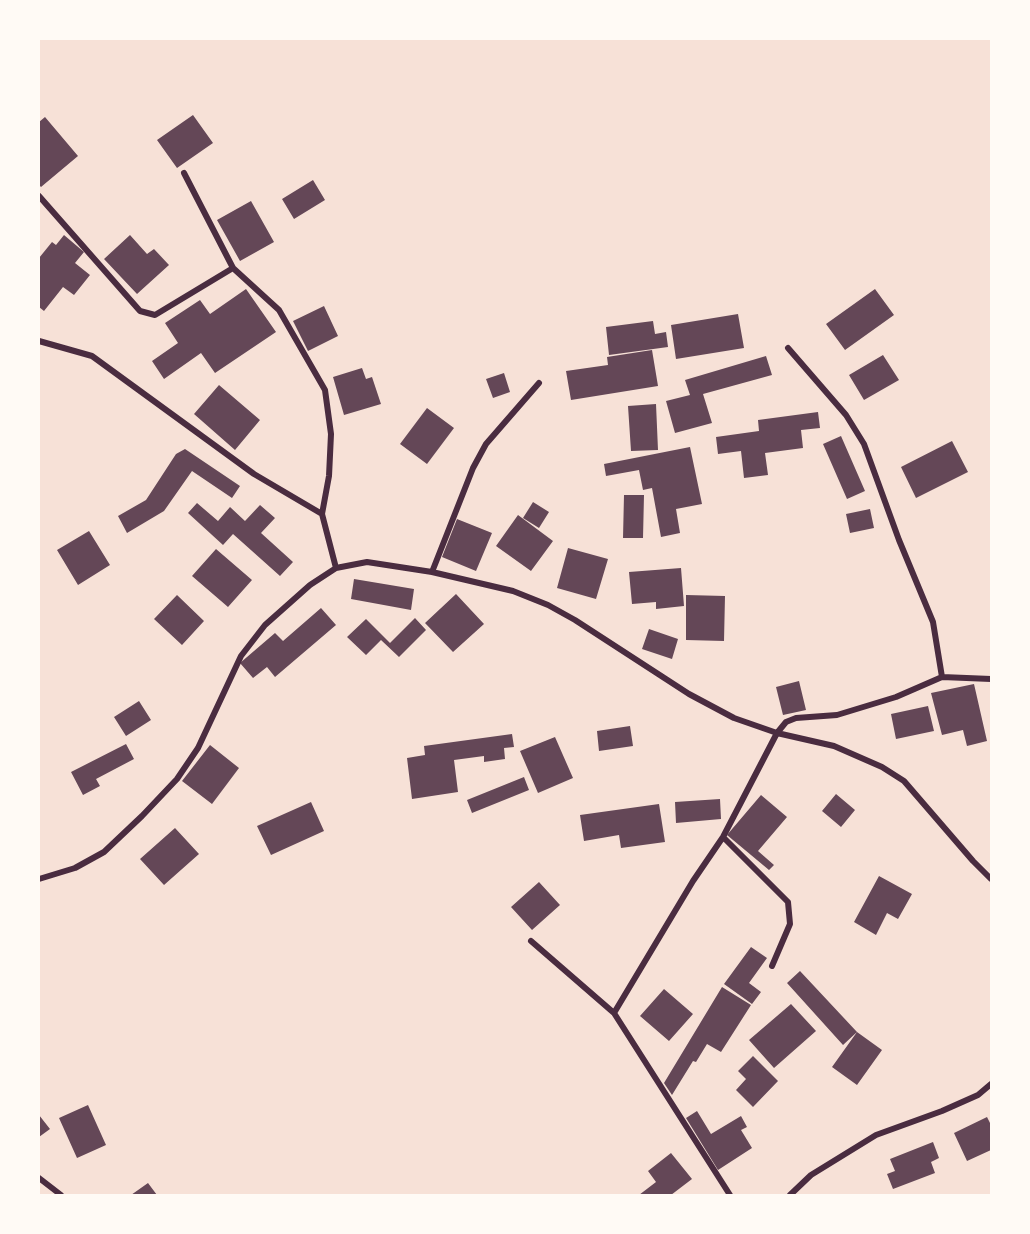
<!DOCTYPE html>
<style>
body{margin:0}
#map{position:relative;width:1030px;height:1234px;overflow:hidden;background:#f7e1d7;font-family:"Fira Sans",sans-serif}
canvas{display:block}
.frame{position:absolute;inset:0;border:40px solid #fffaf5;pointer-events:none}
</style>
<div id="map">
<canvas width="1030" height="1234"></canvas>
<div class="frame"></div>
</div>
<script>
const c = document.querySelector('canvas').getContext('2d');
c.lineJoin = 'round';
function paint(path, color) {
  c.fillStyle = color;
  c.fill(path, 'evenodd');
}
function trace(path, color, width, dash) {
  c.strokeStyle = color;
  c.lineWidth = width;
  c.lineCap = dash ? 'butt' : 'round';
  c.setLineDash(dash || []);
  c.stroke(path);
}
const building = new Path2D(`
 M 193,115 L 213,143 L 177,168 L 157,140 Z
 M 45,117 L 78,156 L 41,187 L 39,185 L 39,122 Z
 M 313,180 L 325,200 L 294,219 L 282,199 Z
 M 251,201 L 274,242 L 240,261 L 217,220 Z
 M 64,235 L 84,252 L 75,263 L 90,275 L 74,295 L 63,287 L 44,311 L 39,307 L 39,258 L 52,242 L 56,245 Z
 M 130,235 L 147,254 L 154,249 L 169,265 L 137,294 L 104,259 Z
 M 246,289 L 276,332 L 215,373 L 201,353 L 164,379 L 152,361 L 178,343 L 165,323 L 200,300 L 210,314 Z
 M 875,289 L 894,315 L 845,350 L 826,324 Z
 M 324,306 L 338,336 L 308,351 L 293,321 Z
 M 738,314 L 744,348 L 676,359 L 671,325 Z
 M 653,321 L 655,334 L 666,332 L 668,347 L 609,355 L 606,327 Z
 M 652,350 L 658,386 L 571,400 L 566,371 L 608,365 L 607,357 Z
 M 883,355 L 899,380 L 864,400 L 849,375 Z
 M 766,356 L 772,375 L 703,394 L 712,423 L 675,433 L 666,401 L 690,395 L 685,380 Z
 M 362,368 L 366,379 L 372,377 L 381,404 L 344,415 L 333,377 Z
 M 504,373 L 510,392 L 493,398 L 486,379 Z
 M 219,385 L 260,420 L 235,450 L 194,414 Z
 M 656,404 L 658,450 L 631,451 L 628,406 Z
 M 427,408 L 454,428 L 427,464 L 400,444 Z
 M 818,412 L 820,428 L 801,430 L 803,448 L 765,453 L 768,475 L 744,478 L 741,451 L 718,454 L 716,437 L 759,431 L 758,420 Z
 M 841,436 L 865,491 L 847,499 L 823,444 Z
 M 952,441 L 968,472 L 916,498 L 901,467 Z
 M 690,447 L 702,504 L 676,509 L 680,533 L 661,537 L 652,488 L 643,490 L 639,470 L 606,476 L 604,464 Z
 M 185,449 L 240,486 L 232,498 L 192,471 L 164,511 L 127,533 L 118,516 L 146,500 L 176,454 Z
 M 624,495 L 644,495 L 643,538 L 623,538 Z
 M 533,502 L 549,512 L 539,528 L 523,518 Z
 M 197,503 L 218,521 L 230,507 L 245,521 L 260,505 L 275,518 L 261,533 L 293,562 L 280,576 L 233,534 L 223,545 L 188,513 Z
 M 870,509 L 874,528 L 850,533 L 846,514 Z
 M 518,515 L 553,541 L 531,571 L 496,546 Z
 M 457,519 L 492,533 L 476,571 L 442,557 Z
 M 89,531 L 110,565 L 78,585 L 57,550 Z
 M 568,548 L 608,559 L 596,599 L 557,588 Z
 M 216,549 L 252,580 L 228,607 L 192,576 Z
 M 681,568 L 684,606 L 656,609 L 656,602 L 632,604 L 629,572 Z
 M 354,579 L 414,589 L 411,610 L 351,599 Z
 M 456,594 L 484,624 L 453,652 L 425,623 Z
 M 177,595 L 204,621 L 182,645 L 154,619 Z
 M 686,595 L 725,596 L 724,641 L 686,640 Z
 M 321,608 L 336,625 L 275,677 L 267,667 L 253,678 L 240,663 L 275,633 L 283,641 Z
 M 415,618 L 426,630 L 399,657 L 381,640 L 366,655 L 347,637 L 366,619 L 390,643 Z
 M 649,629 L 678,639 L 672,659 L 642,649 Z
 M 799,681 L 806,710 L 783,715 L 776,687 Z
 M 974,684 L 987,741 L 967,746 L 963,730 L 942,735 L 931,693 Z
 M 139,701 L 151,720 L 126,736 L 114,717 Z
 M 928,706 L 934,731 L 896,739 L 891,714 Z
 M 630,726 L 633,746 L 599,751 L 597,731 Z
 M 512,734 L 514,747 L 504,748 L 505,759 L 484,762 L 484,756 L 454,760 L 458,792 L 412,799 L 407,758 L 425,755 L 424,746 Z
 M 555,737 L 573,778 L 538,793 L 520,751 Z
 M 126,744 L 134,759 L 96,779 L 100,786 L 83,795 L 71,772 Z
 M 210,745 L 239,768 L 212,804 L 182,781 Z
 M 524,777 L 529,790 L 472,813 L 467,800 Z
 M 836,794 L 855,810 L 841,827 L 822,811 Z
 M 761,795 L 787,817 L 758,851 L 774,865 L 769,870 L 727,835 Z
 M 720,799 L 721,819 L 676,823 L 675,802 Z
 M 311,802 L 324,831 L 271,855 L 257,826 Z
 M 659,804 L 665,842 L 621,848 L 619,835 L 584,841 L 580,815 Z
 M 175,828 L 199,854 L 164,885 L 140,859 Z
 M 879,876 L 912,894 L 898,919 L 887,913 L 876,935 L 854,922 Z
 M 539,882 L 560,905 L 532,930 L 511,907 Z
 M 751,947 L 767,958 L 749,983 L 761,992 L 752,1004 L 724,984 Z
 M 800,971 L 857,1032 L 882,1050 L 857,1085 L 832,1067 L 857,1032 L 843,1045 L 787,983 Z
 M 722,987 L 751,1005 L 721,1052 L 707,1044 L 696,1062 L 693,1061 L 672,1095 L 664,1083 Z
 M 664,989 L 693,1014 L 669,1041 L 640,1016 Z
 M 791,1004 L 816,1031 L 774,1068 L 749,1040 Z
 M 753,1056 L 778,1081 L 753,1107 L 736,1090 L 746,1079 L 738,1071 Z
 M 88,1105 L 106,1145 L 77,1158 L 59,1118 Z
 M 697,1111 L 711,1134 L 741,1116 L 747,1127 L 741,1130 L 752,1148 L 718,1170 L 686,1118 Z
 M 39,1115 L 50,1129 L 39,1137 Z
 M 987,1117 L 991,1125 L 991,1150 L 967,1161 L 954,1133 Z
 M 933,1142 L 939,1158 L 931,1162 L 935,1173 L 893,1189 L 887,1174 L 895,1171 L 890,1159 Z
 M 671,1153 L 692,1179 L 671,1195 L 639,1195 L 656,1182 L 648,1171 Z
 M 148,1183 L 157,1195 L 131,1195 Z`);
const minor = new Path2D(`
 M 184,173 L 233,268 L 279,310 L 325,390 L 331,434 L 329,476 L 322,514 L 336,568
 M 39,196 L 140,311 L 155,315 L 233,268
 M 39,341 L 92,356 L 254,474 L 322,514
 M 432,572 L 473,468 L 486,444 L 539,383
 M 942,677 L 991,679
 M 723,837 L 788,902 L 790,924 L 772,966
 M 39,879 L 75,868 L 104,852 L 142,816 L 177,779 L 198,748 L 241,656 L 265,625 L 310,585 L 336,568 L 367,562 L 432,572 L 513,591 L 548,605 L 575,620 L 689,694 L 734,718 L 777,733 L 834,746 L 882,767 L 904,781 L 973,861 L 991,879
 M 531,941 L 614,1013 L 730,1195
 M 614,1013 L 693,881 L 723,837 L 777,733 L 786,722 L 796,718 L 837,715 L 896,697 L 942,677 L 933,622 L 899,540 L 864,444 L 846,415 L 788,348
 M 39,1178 L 61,1195
 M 790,1195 L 811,1175 L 876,1135 L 942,1111 L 978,1095 L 991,1084`);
paint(building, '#644757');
trace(minor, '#4a2c40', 6);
</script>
